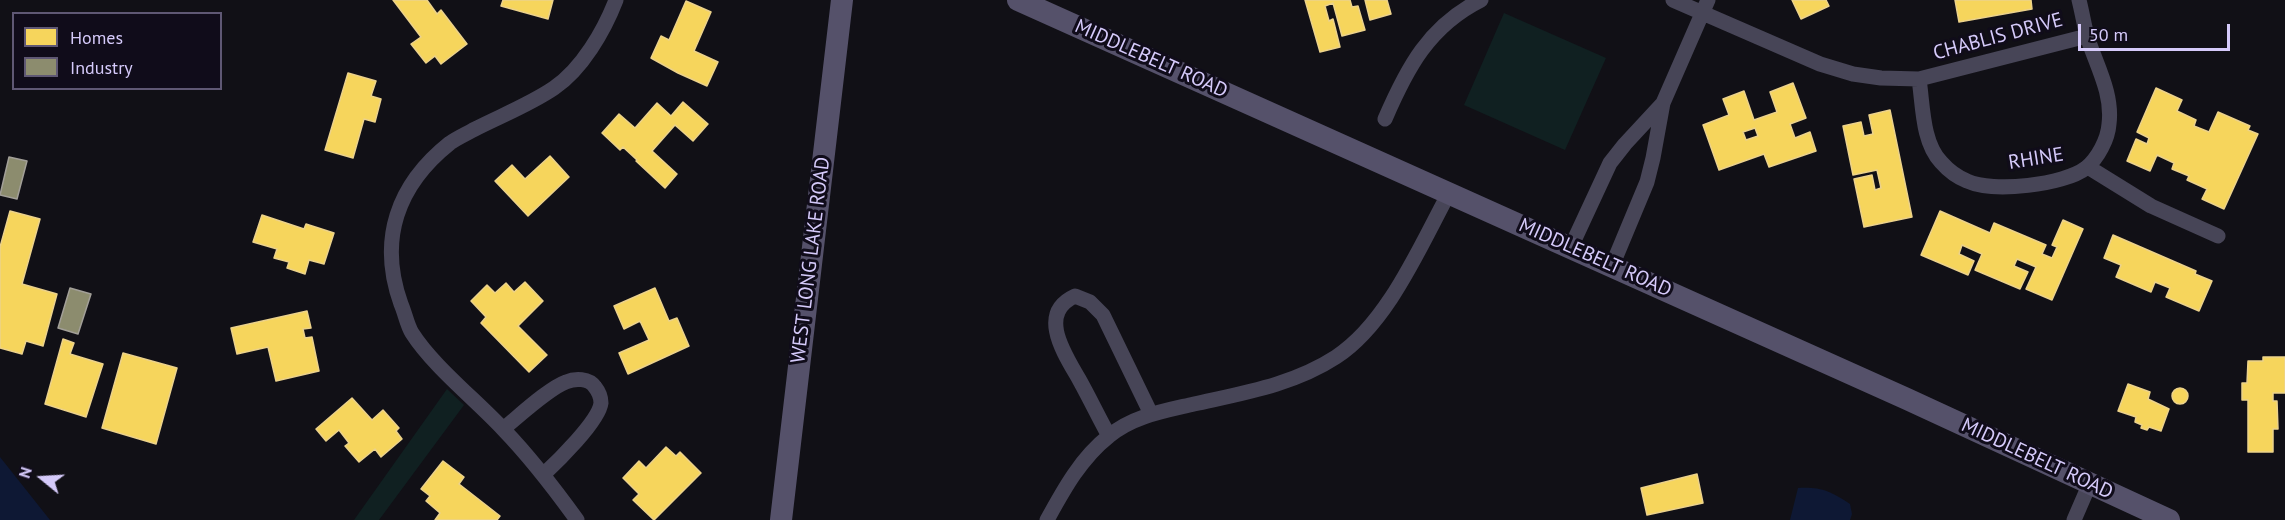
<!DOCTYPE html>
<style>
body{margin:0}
#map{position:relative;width:2285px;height:520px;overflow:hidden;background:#111016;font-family:"PT Sans",sans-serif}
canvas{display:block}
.legend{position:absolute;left:12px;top:12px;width:210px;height:78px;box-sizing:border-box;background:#100c1a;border:2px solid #5f5874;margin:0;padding:8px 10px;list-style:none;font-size:18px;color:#d5cafa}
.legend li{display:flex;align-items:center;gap:12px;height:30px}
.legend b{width:30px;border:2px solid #5f5874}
.north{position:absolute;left:12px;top:448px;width:60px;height:60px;-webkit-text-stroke:4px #100c1a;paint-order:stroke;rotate:288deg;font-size:16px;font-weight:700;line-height:24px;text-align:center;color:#d5cafa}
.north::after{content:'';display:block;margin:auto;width:21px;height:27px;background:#d5cafa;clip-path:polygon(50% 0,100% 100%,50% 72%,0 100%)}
.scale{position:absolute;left:2078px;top:24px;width:152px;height:27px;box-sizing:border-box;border:3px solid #d5cafa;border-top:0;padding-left:8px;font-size:18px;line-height:21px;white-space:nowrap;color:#d5cafa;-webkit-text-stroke:4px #100c1a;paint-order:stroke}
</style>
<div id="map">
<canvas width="2285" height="520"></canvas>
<ul class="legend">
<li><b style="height:16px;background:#f6d55c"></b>Homes</li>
<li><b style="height:16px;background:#8c8c6e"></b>Industry</li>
</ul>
<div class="north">N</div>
<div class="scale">50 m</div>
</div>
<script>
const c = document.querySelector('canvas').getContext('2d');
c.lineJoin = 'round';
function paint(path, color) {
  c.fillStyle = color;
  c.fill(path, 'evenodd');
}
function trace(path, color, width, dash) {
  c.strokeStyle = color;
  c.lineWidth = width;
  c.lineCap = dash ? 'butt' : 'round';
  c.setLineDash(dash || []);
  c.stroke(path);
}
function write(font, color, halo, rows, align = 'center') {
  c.font = font + ' "PT Sans",sans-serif';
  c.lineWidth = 6;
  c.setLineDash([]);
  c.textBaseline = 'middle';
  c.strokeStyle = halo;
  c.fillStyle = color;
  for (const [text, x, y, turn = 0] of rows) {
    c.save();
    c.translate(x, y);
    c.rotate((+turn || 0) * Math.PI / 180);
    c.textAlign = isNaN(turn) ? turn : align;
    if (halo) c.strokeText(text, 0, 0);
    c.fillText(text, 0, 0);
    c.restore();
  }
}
const green = new Path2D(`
 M 1504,13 L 1606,58 L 1565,150 L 1464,105 Z
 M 447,389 L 464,405 L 379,520 L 354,520 Z`);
const water = new Path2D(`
 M 0,457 L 50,520 L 0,520 Z
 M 1798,488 C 1822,487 1830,491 1850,504 L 1852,514 L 1850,520 L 1790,520 Z`);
const homes = new Path2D(`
 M 393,0 L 427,0 L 437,14 L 441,10 L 467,44 L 441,64 L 435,56 L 426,63 L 411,44 L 421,37 Z
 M 503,0 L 553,0 L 548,19 L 501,6 Z
 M 1305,0 L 1350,0 L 1352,7 L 1358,6 L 1365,30 L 1342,36 L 1333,3 L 1325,6 L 1329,21 L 1333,19 L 1340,47 L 1320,52 Z
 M 1365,0 L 1387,0 L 1391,14 L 1370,20 Z
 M 1792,0 L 1826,0 L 1829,6 L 1801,19 Z
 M 1955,0 L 2031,0 L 2032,9 L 1959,22 Z
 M 686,1 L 711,12 L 694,51 L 718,62 L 707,86 L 678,73 L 651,58 L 661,36 L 669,40 Z
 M 348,73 L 376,81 L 371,96 L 381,99 L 375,122 L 364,119 L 353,158 L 325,150 Z
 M 1793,83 L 1806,118 L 1790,124 L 1795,138 L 1810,132 L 1816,151 L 1769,167 L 1764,154 L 1719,170 L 1703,125 L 1729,115 L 1723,99 L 1744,91 L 1754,120 L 1777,112 L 1770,92 ZM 1755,128 L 1758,136 L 1746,140 L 1743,132 Z
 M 2156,88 L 2182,100 L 2177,111 L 2196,120 L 2194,126 L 2209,132 L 2218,112 L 2250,126 L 2248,130 L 2258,134 L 2224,209 L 2202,199 L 2207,189 L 2187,180 L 2189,176 L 2172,169 L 2174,163 L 2157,155 L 2150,171 L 2127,161 L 2136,139 L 2147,144 L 2149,138 L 2137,132 Z
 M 683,102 L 708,124 L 693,141 L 675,125 L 652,151 L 677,174 L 665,188 L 636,161 L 637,160 L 623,147 L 620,150 L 602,133 L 619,114 L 635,128 L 657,103 L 671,116 Z
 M 1890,110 L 1912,217 L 1864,227 L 1854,179 L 1872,175 L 1875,190 L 1881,188 L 1877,170 L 1853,175 L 1843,126 L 1861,122 L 1864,136 L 1873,134 L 1869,115 Z
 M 550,156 L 569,177 L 528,216 L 495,181 L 512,165 L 525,179 Z
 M 10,211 L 40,219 L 22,284 L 57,294 L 43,346 L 26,341 L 22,354 L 0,348 L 0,247 Z
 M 1940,211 L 1990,233 L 1994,223 L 2046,245 L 2042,254 L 2052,258 L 2057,247 L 2052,245 L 2063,220 L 2083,229 L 2052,300 L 2026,289 L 2036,267 L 2017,259 L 2014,266 L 2028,272 L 2020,289 L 1975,270 L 1982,254 L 1962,245 L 1959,254 L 1974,261 L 1968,275 L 1921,255 Z
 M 262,215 L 304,229 L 306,224 L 334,233 L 324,264 L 309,260 L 305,274 L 287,268 L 289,262 L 274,258 L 277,249 L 253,242 Z
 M 2113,235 L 2196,271 L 2195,274 L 2212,281 L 2199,311 L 2166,297 L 2170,288 L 2155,282 L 2151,292 L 2116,277 L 2121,265 L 2104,258 Z
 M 525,282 L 543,301 L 518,326 L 547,355 L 529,372 L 481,323 L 486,317 L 471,301 L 487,285 L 495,293 L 506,283 L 514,292 Z
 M 655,288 L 669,321 L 677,318 L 689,346 L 628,374 L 619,353 L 649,340 L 640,321 L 624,329 L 614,306 Z
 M 307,311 L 311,328 L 303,329 L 305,338 L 312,337 L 319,371 L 276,381 L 268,347 L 237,354 L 231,328 Z
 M 63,339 L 74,343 L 70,354 L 103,364 L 86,417 L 45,404 Z
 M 123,353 L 177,368 L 156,444 L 102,428 Z
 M 2263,357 L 2285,357 L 2285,393 L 2273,393 L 2273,401 L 2277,401 L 2278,429 L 2273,429 L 2273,452 L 2248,452 L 2248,400 L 2242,400 L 2242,383 L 2247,383 L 2248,361 L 2263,361 Z
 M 2128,384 L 2150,392 L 2148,399 L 2169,409 L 2161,431 L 2149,427 L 2147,430 L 2141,428 L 2142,425 L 2135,422 L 2136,417 L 2118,411 Z
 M2172 396a8 8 0 1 1 16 0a8 8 0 1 1-16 0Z
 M 352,398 L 372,420 L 383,410 L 399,428 L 396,431 L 402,439 L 381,457 L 375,449 L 359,462 L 345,446 L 349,443 L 339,430 L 326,441 L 316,429 Z
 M 666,447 L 676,456 L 680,452 L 701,473 L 654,520 L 633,500 L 639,494 L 623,478 L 639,461 L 646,468 Z
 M 443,461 L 464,477 L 459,484 L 500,516 L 497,520 L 435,520 L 440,513 L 426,501 L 430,496 L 421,489 Z
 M 1697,474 L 1703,503 L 1647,515 L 1641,488 Z`);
const industry = new Path2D(`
 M 9,157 L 27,161 L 17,199 L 0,195 Z
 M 70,288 L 91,294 L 78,334 L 58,328 Z`);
const street = new Path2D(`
 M 1673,0 L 1820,64 L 1853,74 L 1881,78 L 1919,79 L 2087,36
 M 1919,79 C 1923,105 1922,142 1941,162 C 1948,170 1957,177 1967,181 C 1993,193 2064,185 2086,168 C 2098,158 2108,139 2109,124 C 2113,93 2096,65 2087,36 C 2084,24 2082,12 2079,0
 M 1663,103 L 1708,0
 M 1385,119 C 1407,68 1429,26 1481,0
 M 2088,167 L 2151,206 L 2218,236
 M 1571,247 L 1610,163 L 1625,144 L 1663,103 L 1653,158 L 1647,182 L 1612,266
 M 503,429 C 518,417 549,388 566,382 C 575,378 589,378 595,387 C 599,392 601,396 601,403 C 599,421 557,462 543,475
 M 1109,436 C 1099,418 1090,399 1080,381 C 1066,356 1036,314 1075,296 L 1090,302 L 1103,315 L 1151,414
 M 577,520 C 554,488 530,457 503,429 C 476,400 433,366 412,333 C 407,325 405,313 401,304 C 378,240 397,185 450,143 C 457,138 466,134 473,130 C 500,116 529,105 554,88 C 582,69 604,31 616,0
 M 1047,520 C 1064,489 1081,458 1109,436 C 1133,416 1164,411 1194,404 C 1243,393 1293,385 1336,357 C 1388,323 1420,246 1449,193
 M 2074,520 L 2090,483`);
const secondary = new Path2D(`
 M 1018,0 L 1907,399 L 2169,520
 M 781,520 L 842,0`);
const streetNames = [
 ["CHABLIS DRIVE",1998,37,-15],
 ["MIDDLEBELT ROAD",1151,59,24],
 ["RHINE",2036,159,-9],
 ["MIDDLEBELT ROAD",1595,258,24],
 ["WEST LONG LAKE ROAD",811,260,-83],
 ["MIDDLEBELT ROAD",2037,459,25]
];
paint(green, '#102021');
paint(water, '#0e1834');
paint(homes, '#f6d55c');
trace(homes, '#ecd28b', 1.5);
paint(industry, '#8c8c6e');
trace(industry, '#a29f98', 1.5);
trace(street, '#474557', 15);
trace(secondary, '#55516a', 22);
write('20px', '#d5cafa', '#100c1a', streetNames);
</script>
